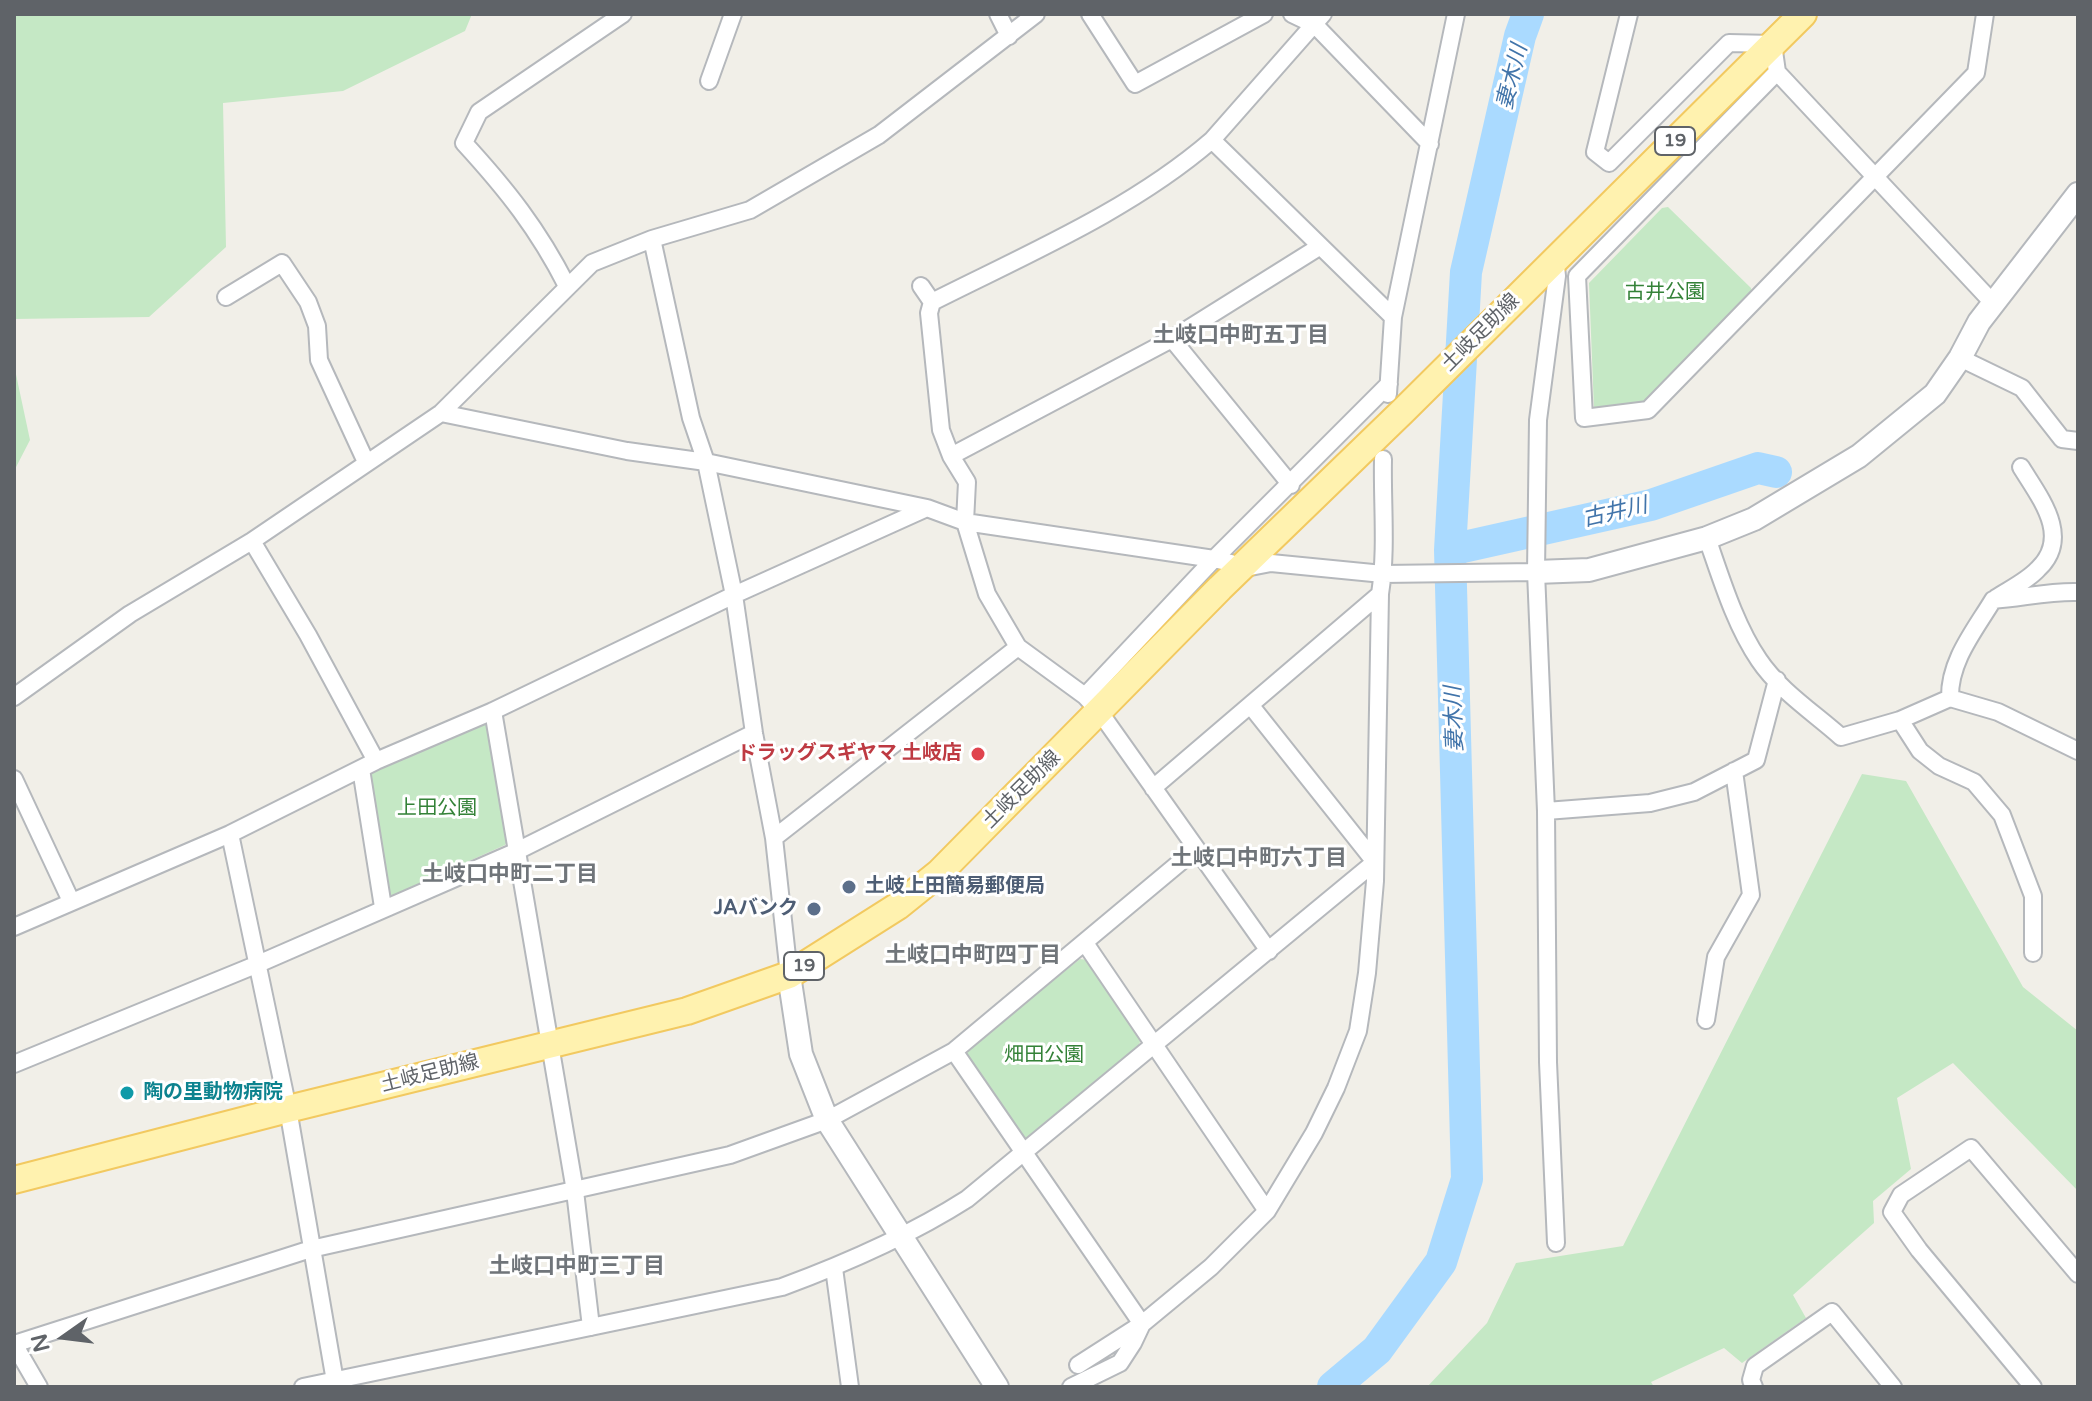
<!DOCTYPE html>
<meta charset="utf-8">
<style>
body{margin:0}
#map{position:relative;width:2092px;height:1401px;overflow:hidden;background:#f1efe8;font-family:"Varela Round",sans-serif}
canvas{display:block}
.frame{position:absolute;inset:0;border:16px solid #5f6368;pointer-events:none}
.north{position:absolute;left:24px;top:1297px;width:80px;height:80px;-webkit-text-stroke:6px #fff;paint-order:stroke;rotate:256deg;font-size:22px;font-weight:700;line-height:32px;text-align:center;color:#5f6368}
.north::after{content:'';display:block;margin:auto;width:28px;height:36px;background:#5f6368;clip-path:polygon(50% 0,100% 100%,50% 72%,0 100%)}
</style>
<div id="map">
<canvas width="2092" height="1401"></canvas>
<div class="frame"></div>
<div class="north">N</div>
</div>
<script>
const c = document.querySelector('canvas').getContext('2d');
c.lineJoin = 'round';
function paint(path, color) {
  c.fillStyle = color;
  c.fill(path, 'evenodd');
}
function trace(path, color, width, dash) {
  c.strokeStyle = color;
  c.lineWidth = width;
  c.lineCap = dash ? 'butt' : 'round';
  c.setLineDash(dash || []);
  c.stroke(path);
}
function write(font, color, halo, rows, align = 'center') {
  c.font = font + ' "Varela Round","Noto Sans JP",sans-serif';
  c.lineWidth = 6;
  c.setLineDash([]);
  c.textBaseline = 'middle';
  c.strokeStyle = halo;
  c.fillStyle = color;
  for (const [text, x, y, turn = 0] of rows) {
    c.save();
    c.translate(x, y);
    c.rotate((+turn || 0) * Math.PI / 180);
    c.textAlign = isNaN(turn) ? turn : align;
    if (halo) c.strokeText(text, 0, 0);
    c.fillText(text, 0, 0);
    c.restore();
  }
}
const green = new Path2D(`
 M 14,14 L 472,14 L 465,31 L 343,91 L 223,103 L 226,247 L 149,317 L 14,319 Z
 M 1668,207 L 1751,288 L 1752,293 L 1644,402 L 1594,409 L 1589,283 L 1662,208 Z
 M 14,365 L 30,440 L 14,471 Z
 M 486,719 L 489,721 L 509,839 L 505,845 L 391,896 L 385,891 L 368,778 L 370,773 Z
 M 1862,774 L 1906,781 L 2023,987 L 2078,1031 L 2078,1191 L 1953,1063 L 1897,1098 L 1911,1169 L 1873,1201 L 1874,1223 L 1793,1295 L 1806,1318 L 1742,1363 L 1724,1348 L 1651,1382 L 1654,1387 L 1427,1387 L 1487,1323 L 1516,1263 L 1623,1246 Z
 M 1080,959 L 1088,960 L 1141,1038 L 1139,1045 L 1026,1138 L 1019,1136 L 966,1057 L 969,1048 Z`);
const river = new Path2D(`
 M 1450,550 L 1651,505 L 1758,468 L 1776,472
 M 1333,1387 L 1377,1350 L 1441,1262 L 1467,1179 L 1450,550 L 1466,272 L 1520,36 L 1528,14`);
const minor = new Path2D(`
 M 998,14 L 1009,36
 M 1090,14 L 1135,84 L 1264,14
 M 1292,14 L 1315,25 L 1430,144
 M 1629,14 L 1595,152 L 1609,163 L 1729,43 L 1773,44 L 1777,72 L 1993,303
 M 1777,72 L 1577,276 L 1584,418 L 1648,410 L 1976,73 L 1985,14
 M 709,81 L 733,14
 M 1212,140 L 1323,14
 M 652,239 L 691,418 L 706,462 L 734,595 L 754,733 L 774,838 L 789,975
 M 1555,258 L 1557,276 L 1538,420 L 1536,572 L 1546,811 L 1548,1062 L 1556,1243
 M 567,286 C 538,229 507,190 464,143 L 479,112 L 623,14
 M 921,286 L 932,302 L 929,313 L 941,430 L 951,456 L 967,482 L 965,522 L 987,594 L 1018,647 L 1085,696 L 1099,711 L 1269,951
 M 226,297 L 282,263 L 308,302 L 317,326 L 319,360 L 366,462
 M 932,302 C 1027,254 1131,210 1212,140 L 1393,317
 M 1172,339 L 1291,485
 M 1960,358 L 2022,388 L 2062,439 L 2078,441
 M 1388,394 L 1393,317 L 1456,14
 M 441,413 L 627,451 L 706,462 L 927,508 L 965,522 L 1214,559 L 1231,563 L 1240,569 L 1271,563 L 1383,574 L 1536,572
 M 951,456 L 1172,339 L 1319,247
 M 1707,538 C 1721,578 1735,625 1759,660 C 1779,690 1814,713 1841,737 L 1900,720 L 1950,698 L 1998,712 L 2078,751
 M 252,541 L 308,635 L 376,761
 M 1996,598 C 2010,589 2027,581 2038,569 C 2072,537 2040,498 2021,467
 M 1085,696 L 1214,559 L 1389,384
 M 14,697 L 130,614 L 252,541 L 441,413 L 592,263 L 652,239 L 750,210 L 879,135 L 1036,14
 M 1950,698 C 1949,661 1975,630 1993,600 C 2022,598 2049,591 2078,592
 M 493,711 L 575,1191 L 591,1327
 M 1900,720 L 1920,751 L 1939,766 L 1974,782 L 2002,815 L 2033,896 L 2033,953
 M 361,769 L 383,907
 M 14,779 L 71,901
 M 1153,788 L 1380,594
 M 1546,811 L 1650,803 L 1694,792 L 1756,760 L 1777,680
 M 230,834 L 288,1109 L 336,1387
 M 774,838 L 1018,647
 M 14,927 L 230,834 L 376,761 L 493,711 L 734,595 L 927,508
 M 1085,943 L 1267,1211
 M 1706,1020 L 1716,957 L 1751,895 L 1734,771
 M 954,1051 L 1142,1324 L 1078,1365
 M 14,1064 L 258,964 L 515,852 L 754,733
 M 834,1268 L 850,1387
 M 14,1344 L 311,1249 L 730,1155 L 827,1120 L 954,1051 L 1196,849
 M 14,1344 L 39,1387
 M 303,1387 L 782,1287 C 847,1263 909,1236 967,1199 L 1375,862 L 1251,706
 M 1071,1387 L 1120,1363 L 1133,1343 L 1142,1324 L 1211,1267 L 1267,1211 L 1314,1133 L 1336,1088 L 1358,1031 L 1367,973 L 1375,881 L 1380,594 C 1387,549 1382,504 1383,459
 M 1754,1387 L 1751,1380 L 1755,1366 L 1832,1312 L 1893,1387
 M 2033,1387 L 1919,1250 L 1892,1212 L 1901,1195 L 1971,1148 L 2078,1274`);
const tertiary = new Path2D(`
 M 1536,572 L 1589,570 L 1707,538 L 1754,519 L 1859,456 L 1935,394 L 1960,358 L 1979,322 L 2078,194
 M 789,975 L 801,1054 L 827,1120 L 997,1387`);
const primary = new Path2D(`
 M 14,1180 L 288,1109 L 687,1011 L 789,975 L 898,906 L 939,873 L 1220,588 L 1403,411 L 1803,14`);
const markers = [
 [978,754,8,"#e0444e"],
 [849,887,8,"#5c6f8a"],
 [814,909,8,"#5c6f8a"],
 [127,1093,8,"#0f9aa8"]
];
const shields = [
 [1675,141,40],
 [804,966,40]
];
const shieldNames = [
 ["19",1675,141],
 ["19",804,966]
];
const parkNames = [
 ["古井公園",1665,293],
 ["上田公園",437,809],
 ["畑田公園",1044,1056]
];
const streetNames = [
 ["土岐足助線",1481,333,-45],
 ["土岐足助線",1022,790,-45],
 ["土岐足助線",430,1074,-14]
];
const healthNames = [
 ["ドラッグスギヤマ 土岐店",962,754]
];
const serviceNames = [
 ["土岐上田簡易郵便局",865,887],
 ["JAバンク",798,909,"right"]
];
const cultureNames = [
 ["陶の里動物病院",143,1093]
];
const waterNames = [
 ["妻木川",1513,77,-76],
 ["古井川",1615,513,-13],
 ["妻木川",1455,719,-92]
];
const neighbourhoodNames = [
 ["土岐口中町五丁目",1241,336],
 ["土岐口中町六丁目",1259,859],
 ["土岐口中町二丁目",510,875],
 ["土岐口中町四丁目",973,956],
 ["土岐口中町三丁目",577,1267]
];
paint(green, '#c5e8c5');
trace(river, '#aadaff', 32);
trace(minor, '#b5b8bc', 20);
trace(tertiary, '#b5b8bc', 26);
trace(primary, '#f2c960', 30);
trace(minor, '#fff', 16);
trace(tertiary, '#fff', 22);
trace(primary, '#fff2af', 26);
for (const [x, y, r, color] of markers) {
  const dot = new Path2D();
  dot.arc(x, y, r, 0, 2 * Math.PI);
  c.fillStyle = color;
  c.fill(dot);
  trace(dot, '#fff', 3);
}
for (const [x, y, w] of shields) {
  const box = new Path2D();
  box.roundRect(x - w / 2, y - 14, w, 28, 6);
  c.fillStyle = '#fff';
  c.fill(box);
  trace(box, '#5f6368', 2);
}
write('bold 18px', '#5f6368', null, shieldNames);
write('20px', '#348238', '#fff', parkNames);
write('20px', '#5f6368', '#fff', streetNames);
write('bold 20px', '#be3a42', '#fff', healthNames, 'right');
write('bold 20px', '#4e5e75', '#fff', serviceNames, 'left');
write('bold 20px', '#0d838f', '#fff', cultureNames, 'left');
write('italic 22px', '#4174aa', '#fff', waterNames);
write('bold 22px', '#70757a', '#fff', neighbourhoodNames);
</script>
